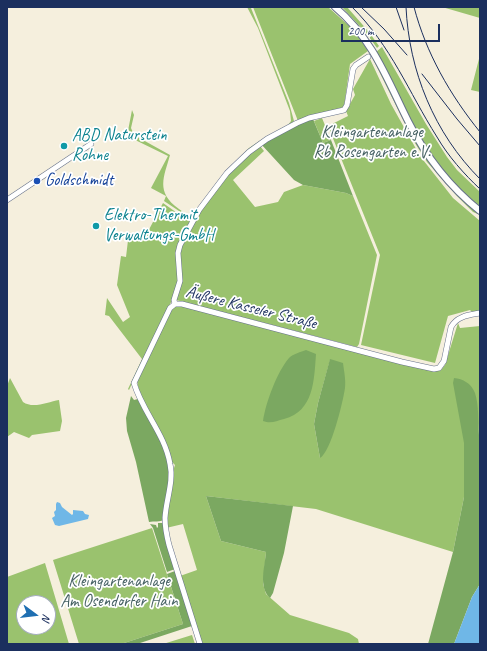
<!DOCTYPE html>
<meta charset="utf-8">
<style>
body{margin:0}
#map{position:relative;width:487px;height:651px;overflow:hidden;background:#f5efdd;font-family:Caveat,sans-serif}
canvas{display:block}
.frame{position:absolute;inset:0;border:8px solid #1b2f5e;pointer-events:none}
.north{position:absolute;left:16px;top:595px;width:40px;height:40px;box-sizing:border-box;background:#fff;border:1px solid #a4acbf;border-radius:50%;rotate:105deg;font-size:11px;font-weight:700;line-height:16px;text-align:center;color:#1b2f5e}
.north::after{content:'';display:block;margin:auto;width:14px;height:18px;background:#1f6fb2;clip-path:polygon(50% 0,100% 100%,50% 72%,0 100%)}
.scale{position:absolute;left:341px;top:24px;width:99px;height:18px;box-sizing:border-box;border:2px solid #1b2f5e;border-top:0;padding-left:5px;font-size:12px;line-height:14px;white-space:nowrap;color:#1b2f5e;-webkit-text-stroke:3px #fff;paint-order:stroke}
</style>
<div id="map">
<canvas width="487" height="651"></canvas>
<div class="frame"></div>
<div class="north">N</div>
<div class="scale">200 m</div>
</div>
<script>
const c = document.querySelector('canvas').getContext('2d');
c.lineJoin = 'round';
function paint(path, color) {
  c.fillStyle = color;
  c.fill(path, 'evenodd');
}
function trace(path, color, width, dash) {
  c.strokeStyle = color;
  c.lineWidth = width;
  c.lineCap = dash ? 'butt' : 'round';
  c.setLineDash(dash || []);
  c.stroke(path);
}
function write(font, color, halo, rows, align = 'center') {
  c.font = font + ' Caveat,sans-serif';
  c.lineWidth = 3.5;
  c.setLineDash([]);
  c.textBaseline = 'middle';
  c.strokeStyle = halo;
  c.fillStyle = color;
  for (const [text, x, y, turn = 0] of rows) {
    c.save();
    c.translate(x, y);
    c.rotate((+turn || 0) * Math.PI / 180);
    c.textAlign = isNaN(turn) ? turn : align;
    if (halo) c.strokeText(text, 0, 0);
    c.fillText(text, 0, 0);
    c.restore();
  }
}
const green = new Path2D(`
 M 247,7 L 251,8 L 289,103 L 294,121 L 293,122 L 251,148 L 191,219 L 164,201 L 166,196 L 151,188 L 168,156 L 127,136 L 132,110 L 134,115 L 131,128 L 134,135 L 170,155 C 164,177 155,192 179,209 C 183,212 187,216 193,215 L 237,160 L 249,148 L 261,140 L 288,125 L 291,121 L 290,111 L 258,28 Z
 M 253,7 L 328,7 L 356,32 L 368,51 L 350,64 L 344,107 L 298,121 Z
 M 342,7 L 347,7 L 369,32 L 379,46 L 377,48 L 367,34 Z
 M 442,7 L 480,7 L 480,18 Z
 M 382,47 L 426,124 L 447,157 L 457,170 L 480,192 L 480,208 L 449,178 L 420,139 L 376,52 Z
 M 373,54 L 417,141 L 480,213 L 480,215 L 473,212 L 457,196 L 427,162 L 413,140 L 372,57 Z
 M 480,55 L 480,92 L 471,90 Z
 M 370,59 L 391,104 L 420,156 L 453,198 L 480,221 L 480,311 L 472,312 L 470,310 L 448,316 L 435,363 L 361,345 L 380,255 L 328,126 L 348,116 L 346,111 L 355,95 L 353,89 Z
 M 322,118 L 331,140 L 323,143 L 314,121 Z
 M 260,146 L 264,151 L 233,180 L 255,207 L 278,202 L 284,192 L 303,185 L 346,193 L 353,196 L 377,255 L 359,344 L 357,347 L 176,300 L 179,251 L 196,217 L 219,185 L 237,165 Z
 M 163,203 L 190,222 L 179,244 L 179,279 L 173,298 L 129,390 L 128,389 L 142,359 L 109,316 L 105,315 L 107,298 L 123,322 L 130,317 L 117,285 L 121,256 L 126,257 L 129,232 L 144,239 Z
 M 175,306 L 185,306 L 434,371 L 441,370 L 445,365 L 458,323 L 460,328 L 480,326 L 480,454 L 477,408 L 464,443 L 464,497 L 453,552 L 316,509 L 206,496 L 221,541 L 266,552 L 263,584 L 266,594 L 290,615 L 349,633 L 358,639 L 359,644 L 202,644 L 180,576 L 197,570 L 183,524 L 166,528 L 166,521 L 172,474 L 175,465 L 171,461 L 139,391 L 137,380 L 170,312 ZM 330,360 L 320,458 L 314,424 L 318,403 Z
 M 10,378 L 23,402 C 33,409 48,402 59,400 L 62,421 L 60,431 L 32,435 L 29,438 L 14,432 L 7,437 L 7,386 Z
 M 152,528 L 183,624 L 121,644 L 79,644 L 53,560 Z
 M 45,563 L 69,644 L 7,644 L 7,577 ZM 24,603 L 48,603 L 48,627 L 24,627 Z
 M 192,635 L 195,644 L 163,644 Z`);
const forest = new Path2D(`
 M 313,119 L 323,143 L 331,140 L 353,196 L 346,193 L 303,185 L 294,180 L 261,144 L 300,123 Z
 M 306,350 L 316,354 C 314,380 314,411 284,419 C 276,421 271,424 263,421 C 266,402 277,372 289,358 C 293,354 301,352 306,350 Z
 M 330,359 L 343,363 C 344,371 346,380 345,388 C 343,402 331,452 320,458 L 314,424 L 318,403 Z
 M 454,378 C 463,379 471,383 475,393 C 479,405 478,421 479,435 C 482,484 480,535 480,584 L 472,597 L 454,644 L 428,644 L 453,552 L 464,497 L 464,443 L 453,383 Z
 M 131,396 L 134,400 L 138,399 L 163,445 L 170,469 L 164,520 C 160,522 154,521 149,522 L 136,462 L 127,431 L 126,418 Z
 M 206,496 L 293,506 L 284,553 L 273,593 L 270,598 C 258,587 265,566 266,552 L 221,541 Z
 M 158,523 L 164,523 L 175,569 L 167,572 L 153,528 L 150,524 L 156,525 L 157,528 L 158,527 Z
 M 175,571 L 192,626 L 137,644 L 121,644 L 183,624 L 167,574 Z`);
const water = new Path2D(`
 M 57,502 L 60,503 L 62,507 L 72,515 L 73,514 L 73,510 L 83,511 L 85,514 L 89,515 L 88,519 L 59,526 L 55,525 L 52,518 L 55,516 L 54,512 L 56,510 L 56,504 Z
 M 480,584 L 480,644 L 454,644 L 472,597 Z`);
const minor = new Path2D(`
 M 7,200 L 91,144
 M 175,304 L 170,308 L 134,383 C 142,411 165,434 170,464 C 174,481 166,500 165,518 C 165,527 167,537 169,545 L 200,644
 M 175,304 L 182,304 L 402,362 L 434,369 L 439,368 L 444,361 L 451,327 C 457,316 469,315 480,313
 M 175,304 L 174,300 L 180,281 L 178,253 L 180,245 L 199,210 L 227,173 L 249,152 L 267,139 L 297,123 L 309,118 L 344,110 L 347,105 L 353,69 L 356,65 L 368,57`);
const major = new Path2D(`
 M 335,7 C 373,39 387,79 408,121 C 425,155 450,187 480,211`);
const rail = new Path2D(`
 M 352,7 C 392,47 408,91 437,137 C 448,156 464,174 480,189
 M 361,7 L 384,29 L 407,55
 M 396,7 L 404,30
 M 406,7 C 409,71 434,133 480,179
 M 414,7 C 426,53 450,95 480,132
 M 422,74 L 457,119 L 480,146`);
const markers = [
 [64,146,4,"#0f9aa8"],
 [37,181,4,"#1a4fb4"],
 [96,226,4,"#0f9aa8"]
];
const parkNames = [
 ["Kleingartenanlage",372,133],
 ["Rb Rosengarten e.V.",372,153],
 ["Kleingartenanlage",119,582],
 ["Am Osendorfer Hain",119,602]
];
const cultureNames = [
 ["ABD Naturstein",72,136],
 ["Rohne",72,156],
 ["Elektro-Thermit",104,216],
 ["Verwaltungs-GmbH",104,236]
];
const transitNames = [
 ["Goldschmidt",45,181]
];
const streetNames = [
 ["Äußere Kasseler Straße",251,308,14]
];
paint(green, '#9ac26e');
paint(forest, '#7ba861');
paint(water, '#6fb7e7');
trace(minor, '#67728a', 6);
trace(major, '#67728a', 8);
trace(minor, '#fff', 5);
trace(major, '#fff', 6);
trace(rail, '#1b2f5e', 1);
for (const [x, y, r, color] of markers) {
  const dot = new Path2D();
  dot.arc(x, y, r, 0, 2 * Math.PI);
  c.fillStyle = color;
  c.fill(dot);
  trace(dot, '#fff', 1.5);
}
write('17px', '#476264', '#fff', parkNames);
write('17px', '#0d838f', '#fff', cultureNames, 'left');
write('17px', '#164399', '#fff', transitNames, 'left');
write('17px', '#1b2f5e', '#fff', streetNames);
</script>
